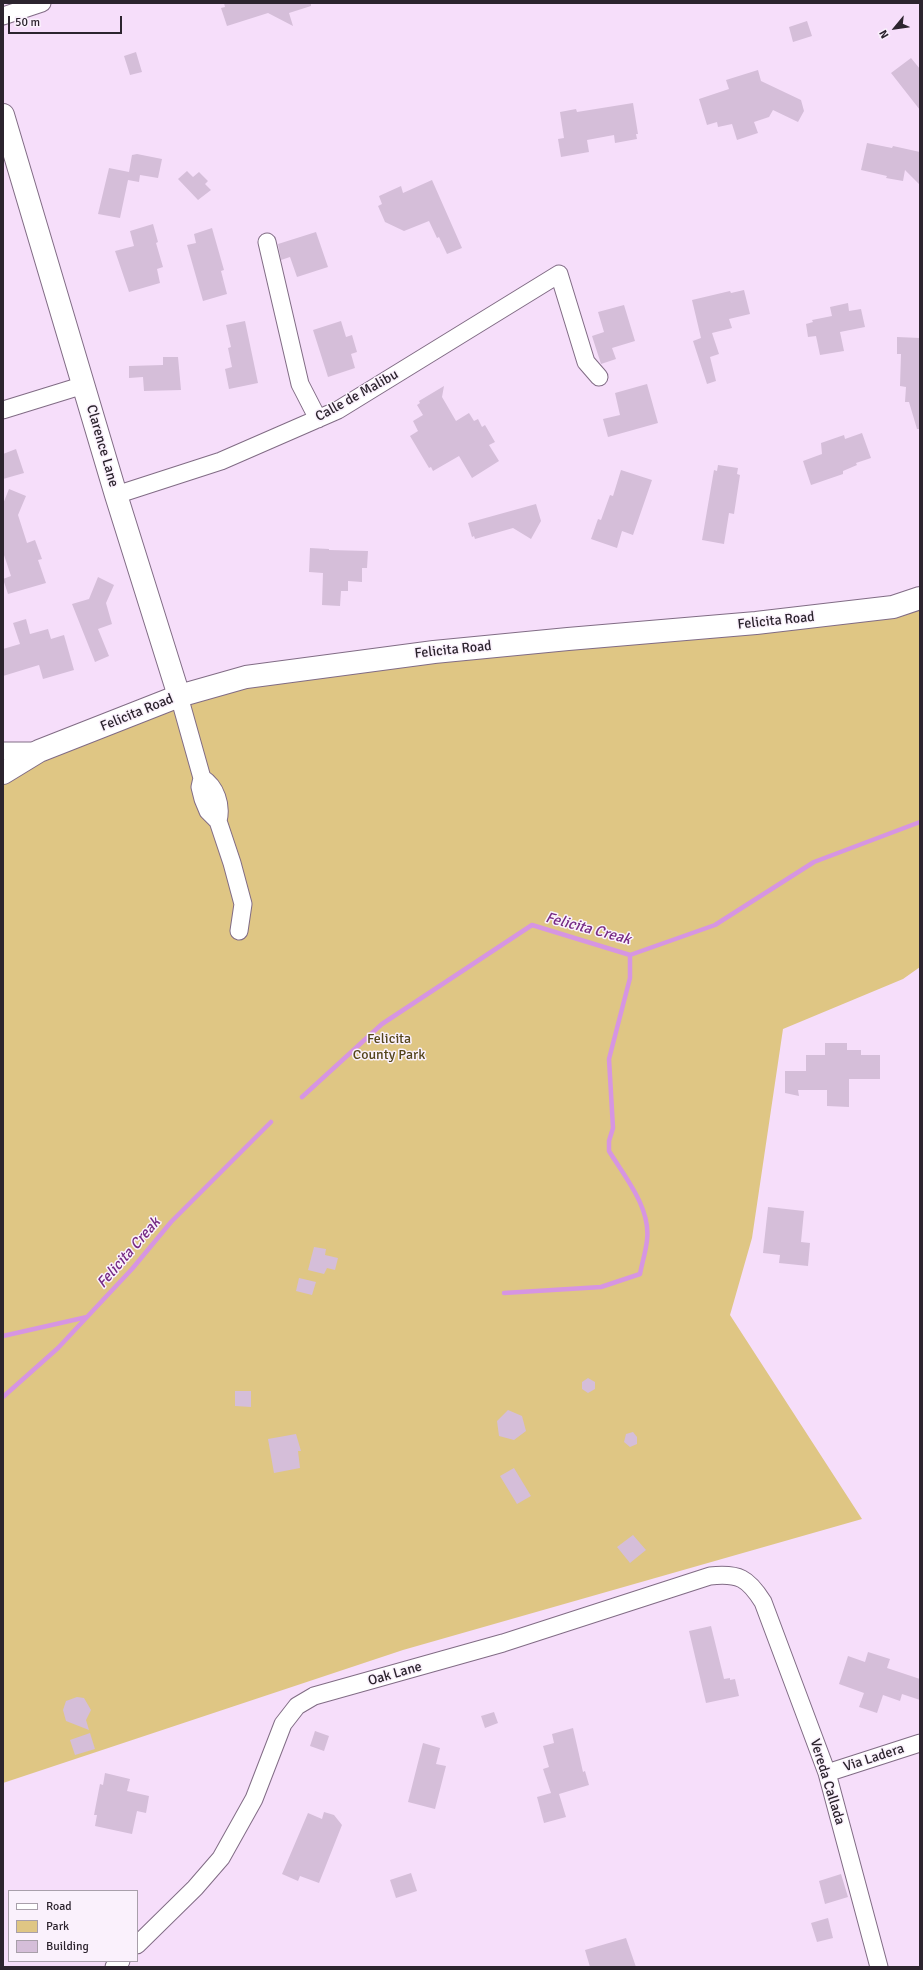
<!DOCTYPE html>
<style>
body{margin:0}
#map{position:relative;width:923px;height:1970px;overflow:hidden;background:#f6defa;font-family:Signika,sans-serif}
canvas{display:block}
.frame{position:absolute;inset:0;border:4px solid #2c242e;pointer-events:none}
.legend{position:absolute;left:8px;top:1890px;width:130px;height:72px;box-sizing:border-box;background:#faf1fc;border:1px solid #a89faa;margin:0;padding:5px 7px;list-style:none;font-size:12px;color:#2c242e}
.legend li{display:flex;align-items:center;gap:8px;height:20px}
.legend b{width:20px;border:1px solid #a89faa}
.north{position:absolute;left:875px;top:8px;width:40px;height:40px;-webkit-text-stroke:3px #faf1fc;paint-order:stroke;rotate:241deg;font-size:11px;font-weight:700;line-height:16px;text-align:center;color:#2c242e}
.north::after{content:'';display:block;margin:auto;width:14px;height:18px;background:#2c242e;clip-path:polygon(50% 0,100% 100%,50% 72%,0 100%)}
.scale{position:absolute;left:8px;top:16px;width:114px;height:18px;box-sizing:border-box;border:2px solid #2c242e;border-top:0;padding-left:5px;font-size:12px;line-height:14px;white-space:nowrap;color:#2c242e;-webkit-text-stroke:3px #faf1fc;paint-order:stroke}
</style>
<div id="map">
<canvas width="923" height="1970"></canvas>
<div class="frame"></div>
<ul class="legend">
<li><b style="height:5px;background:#fff"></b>Road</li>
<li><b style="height:11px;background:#dfc684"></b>Park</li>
<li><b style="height:11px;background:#d5bed9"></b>Building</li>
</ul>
<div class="north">N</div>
<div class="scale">50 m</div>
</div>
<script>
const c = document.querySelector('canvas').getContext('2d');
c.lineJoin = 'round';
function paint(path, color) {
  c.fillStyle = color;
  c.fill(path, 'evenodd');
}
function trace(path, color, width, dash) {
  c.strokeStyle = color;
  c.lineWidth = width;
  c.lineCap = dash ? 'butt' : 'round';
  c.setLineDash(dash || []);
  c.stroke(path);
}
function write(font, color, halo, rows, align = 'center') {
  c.font = font + ' Signika,sans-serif';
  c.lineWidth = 3;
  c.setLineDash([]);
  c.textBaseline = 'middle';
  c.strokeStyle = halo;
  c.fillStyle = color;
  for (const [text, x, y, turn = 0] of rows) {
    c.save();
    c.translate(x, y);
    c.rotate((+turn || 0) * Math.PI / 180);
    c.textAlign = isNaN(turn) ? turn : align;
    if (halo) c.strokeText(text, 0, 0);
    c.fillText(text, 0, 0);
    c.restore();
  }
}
const green = new Path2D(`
 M 920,598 L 920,967 L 903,979 L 783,1029 L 752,1238 L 730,1315 L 862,1519 L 403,1650 L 3,1783 L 3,773 L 179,696 Z`);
const stream = new Path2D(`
 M 302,1097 L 382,1024 L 532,925 L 630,955 L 715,925 L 814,862 L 920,822
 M 504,1293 L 601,1287 L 640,1274 C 642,1263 646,1251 647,1240 C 651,1208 625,1177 609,1151 L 609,1141 L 613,1128 L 609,1059 L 630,978 L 630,955
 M 3,1336 L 87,1317
 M 3,1397 L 58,1348 L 132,1269 L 171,1222 L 271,1122`);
const building = new Path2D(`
 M 224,3 L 311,3 L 311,6 L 289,13 L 293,26 L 268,13 L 227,26 L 221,8 L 225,7 Z
 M 807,21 L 812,36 L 793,42 L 789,27 Z
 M 136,52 L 142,72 L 130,75 L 124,56 Z
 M 911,58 L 920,69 L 920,110 L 891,73 Z
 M 758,70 L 761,81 L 801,100 L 804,111 L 798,122 L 773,110 L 769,117 L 754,122 L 758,133 L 737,140 L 732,124 L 718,127 L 717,122 L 707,125 L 699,99 L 729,89 L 726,80 Z
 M 633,103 L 638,134 L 636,134 L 637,139 L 615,143 L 614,135 L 587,140 L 589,152 L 561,157 L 558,139 L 564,138 L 560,112 L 576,109 L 577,112 Z
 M 867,143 L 892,148 L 893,146 L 920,152 L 920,185 L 905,170 L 903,181 L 886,178 L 887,176 L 861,170 Z
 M 137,154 L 162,159 L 158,178 L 140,175 L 139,182 L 128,180 L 120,218 L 98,214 L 109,168 L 129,172 L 132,155 Z
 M 187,171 L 193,177 L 199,172 L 208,181 L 205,184 L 211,190 L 198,200 L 178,179 Z
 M 432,180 L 462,248 L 447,254 L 439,237 L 437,238 L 429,221 L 404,231 L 385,222 L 378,206 L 382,204 L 379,196 L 401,186 L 403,193 Z
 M 153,224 L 158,242 L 156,243 L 163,267 L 157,269 L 160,283 L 129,292 L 115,251 L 134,246 L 130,231 Z
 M 212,228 L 224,270 L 221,271 L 227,294 L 203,301 L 187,245 L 196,243 L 194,234 Z
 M 316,232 L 328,267 L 297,277 L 290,257 L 281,260 L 278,244 Z
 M 744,290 L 750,314 L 729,319 L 732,328 L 712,333 L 719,354 L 710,357 L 716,381 L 707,384 L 693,341 L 701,338 L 692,300 L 730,291 L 731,293 Z
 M 848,303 L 849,311 L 861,309 L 865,327 L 840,332 L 844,351 L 820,355 L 816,336 L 808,337 L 806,324 L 813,322 L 812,320 L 832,316 L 830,307 Z
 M 624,305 L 635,341 L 612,348 L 616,359 L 601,364 L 592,336 L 604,332 L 598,312 Z
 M 245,321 L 258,383 L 229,389 L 225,369 L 232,367 L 228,348 L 231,347 L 226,325 Z
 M 341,321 L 346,337 L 352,335 L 357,352 L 351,354 L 355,368 L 328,377 L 313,330 Z
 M 897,337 L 920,338 L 920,429 L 917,429 L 909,402 L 905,402 L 906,387 L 900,386 L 901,354 L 897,354 Z
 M 163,357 L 178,357 L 181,390 L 144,391 L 143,377 L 129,378 L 129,366 L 163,365 Z
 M 647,384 L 658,423 L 608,437 L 603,419 L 620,415 L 615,393 Z
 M 444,386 L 442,397 L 456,421 L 469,413 L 474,421 L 478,419 L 482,427 L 485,425 L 495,442 L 489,445 L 499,461 L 472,478 L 459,456 L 433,471 L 431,467 L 429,468 L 410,436 L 418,431 L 413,421 L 423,415 L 417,405 L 420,403 L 419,401 Z
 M 862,433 L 871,458 L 856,463 L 857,465 L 843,471 L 843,474 L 811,485 L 803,461 L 822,454 L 821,443 L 844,435 L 845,439 Z
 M 16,449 L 24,473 L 3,479 L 3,454 Z
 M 718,465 L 738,468 L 737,474 L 740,475 L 734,514 L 729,513 L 724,544 L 702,540 L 714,470 L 717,471 Z
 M 621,470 L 652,480 L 633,535 L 622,531 L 617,548 L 591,539 L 598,519 L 601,520 L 610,495 L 613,496 Z
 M 9,489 L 26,496 L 18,515 L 27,543 L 35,540 L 42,559 L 38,560 L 46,583 L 8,594 L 3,579 L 11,576 L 3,552 L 3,504 Z
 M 536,504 L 541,521 L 531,539 L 513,528 L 475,539 L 474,536 L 472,537 L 468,523 L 471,522 Z
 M 310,548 L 329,549 L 329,550 L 368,551 L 367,568 L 362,568 L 362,582 L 348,581 L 348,591 L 341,591 L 340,606 L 322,605 L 323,573 L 309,572 Z
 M 98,577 L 114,585 L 106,603 L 112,624 L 98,629 L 109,656 L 95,662 L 72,604 L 89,599 Z
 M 26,619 L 30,634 L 48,629 L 51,639 L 64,635 L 74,670 L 43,679 L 39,665 L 3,676 L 3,649 L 20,644 L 13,623 Z
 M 825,1043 L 847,1043 L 847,1050 L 861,1050 L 861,1055 L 880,1055 L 880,1079 L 849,1079 L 849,1107 L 827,1106 L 827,1090 L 798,1090 L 799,1096 L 785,1093 L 785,1071 L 806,1071 L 806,1055 L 825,1055 Z
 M 768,1207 L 804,1211 L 801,1242 L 810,1243 L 808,1266 L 779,1263 L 780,1255 L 763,1253 Z
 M 314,1247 L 326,1249 L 325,1255 L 338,1258 L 335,1270 L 327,1268 L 324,1274 L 308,1270 Z
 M 299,1278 L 316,1282 L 312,1295 L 296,1291 Z
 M 588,1378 L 595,1382 L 595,1389 L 588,1393 L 582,1389 L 582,1382 Z
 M 235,1391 L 251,1391 L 251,1407 L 235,1406 Z
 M 508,1410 L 522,1416 L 526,1431 L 514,1440 L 499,1436 L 497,1421 Z
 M 633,1432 L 637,1437 L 637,1444 L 630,1447 L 624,1442 L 626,1434 Z
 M 296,1434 L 301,1451 L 298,1451 L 300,1468 L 274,1473 L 268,1439 Z
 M 514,1468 L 531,1496 L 517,1504 L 500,1476 Z
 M 633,1535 L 646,1550 L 630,1563 L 617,1547 Z
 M 711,1626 L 724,1679 L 730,1678 L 730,1680 L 735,1679 L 739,1696 L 706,1703 L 689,1631 Z
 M 868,1652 L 890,1659 L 887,1668 L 920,1679 L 920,1700 L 902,1694 L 900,1701 L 883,1695 L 877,1713 L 859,1707 L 864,1693 L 839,1684 L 848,1656 L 865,1662 Z
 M 77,1697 L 84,1698 L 91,1710 L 86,1720 L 89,1730 L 66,1721 L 63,1710 L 66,1701 Z
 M 494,1712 L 498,1723 L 485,1728 L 481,1716 Z
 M 573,1728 L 583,1772 L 585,1771 L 589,1785 L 559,1794 L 566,1817 L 544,1823 L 537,1797 L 551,1793 L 543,1769 L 549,1767 L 543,1746 L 554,1743 L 552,1734 Z
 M 315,1731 L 329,1736 L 324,1751 L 310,1746 Z
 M 90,1733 L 95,1749 L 75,1755 L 70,1740 Z
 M 423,1743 L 440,1748 L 436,1764 L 446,1766 L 435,1809 L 408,1802 Z
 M 105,1773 L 130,1779 L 127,1791 L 149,1796 L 146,1813 L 137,1811 L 132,1834 L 95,1826 L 97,1815 L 94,1815 L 100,1784 L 103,1785 Z
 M 324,1812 L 334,1815 L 342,1825 L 319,1883 L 300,1876 L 298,1881 L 282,1874 L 308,1813 L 322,1819 Z
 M 411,1873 L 417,1891 L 396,1898 L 390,1880 Z
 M 841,1874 L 848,1897 L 825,1904 L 819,1881 Z
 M 828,1918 L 833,1938 L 817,1942 L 811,1923 Z
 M 626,1938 L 636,1967 L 590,1967 L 585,1950 Z`);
const street = new Path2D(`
 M 3,16 L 42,3
 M 267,242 L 300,384 L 318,419
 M 3,410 L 84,385
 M 116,495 L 221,461 L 338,410 L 559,274 L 586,362 L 599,377
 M 179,696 L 202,778 L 200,787 L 203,799 L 208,811 L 218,821 L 232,863 L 243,904 L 239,931
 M 3,751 L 39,751
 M 202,778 C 216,787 222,805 218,821
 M 827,1773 L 920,1743
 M 137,1945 L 195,1888 L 221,1858 L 254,1799 L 283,1724 L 297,1706 L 314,1696 L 503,1643 L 710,1576 C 739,1573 748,1578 763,1602 L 827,1773 L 879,1967
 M 114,1967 L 121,1961`);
const secondary = new Path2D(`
 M 3,115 L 116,495 L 179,696
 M 3,773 L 39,751 L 179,696 L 246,677 L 434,652 L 568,639 L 756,623 L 893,607 L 920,598`);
const streetNames = [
 ["Calle de Malibu",357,396,-29],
 ["Clarence Lane",102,446,74],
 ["Felicita Road",776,621,-6],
 ["Felicita Road",453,650,-6],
 ["Felicita Road",137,713,-22],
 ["Oak Lane",395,1674,-16],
 ["Via Ladera",874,1758,-18],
 ["Vereda Callada",827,1782,73]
];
const parkNames = [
 ["Felicita",389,1039],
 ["County Park",389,1055]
];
const waterNames = [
 ["Felicita Creak",588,929,15],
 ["Felicita Creak",129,1253,-49]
];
paint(green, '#dfc684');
trace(stream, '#d695e2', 4.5);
paint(building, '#d5bed9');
trace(street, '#816c85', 19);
trace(secondary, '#816c85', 24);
trace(street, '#fff', 17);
trace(secondary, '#fff', 22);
write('14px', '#2c242e', '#faf1fc', streetNames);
write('14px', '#53441a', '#faf1fc', parkNames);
write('italic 15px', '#762a84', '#faf1fc', waterNames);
</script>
